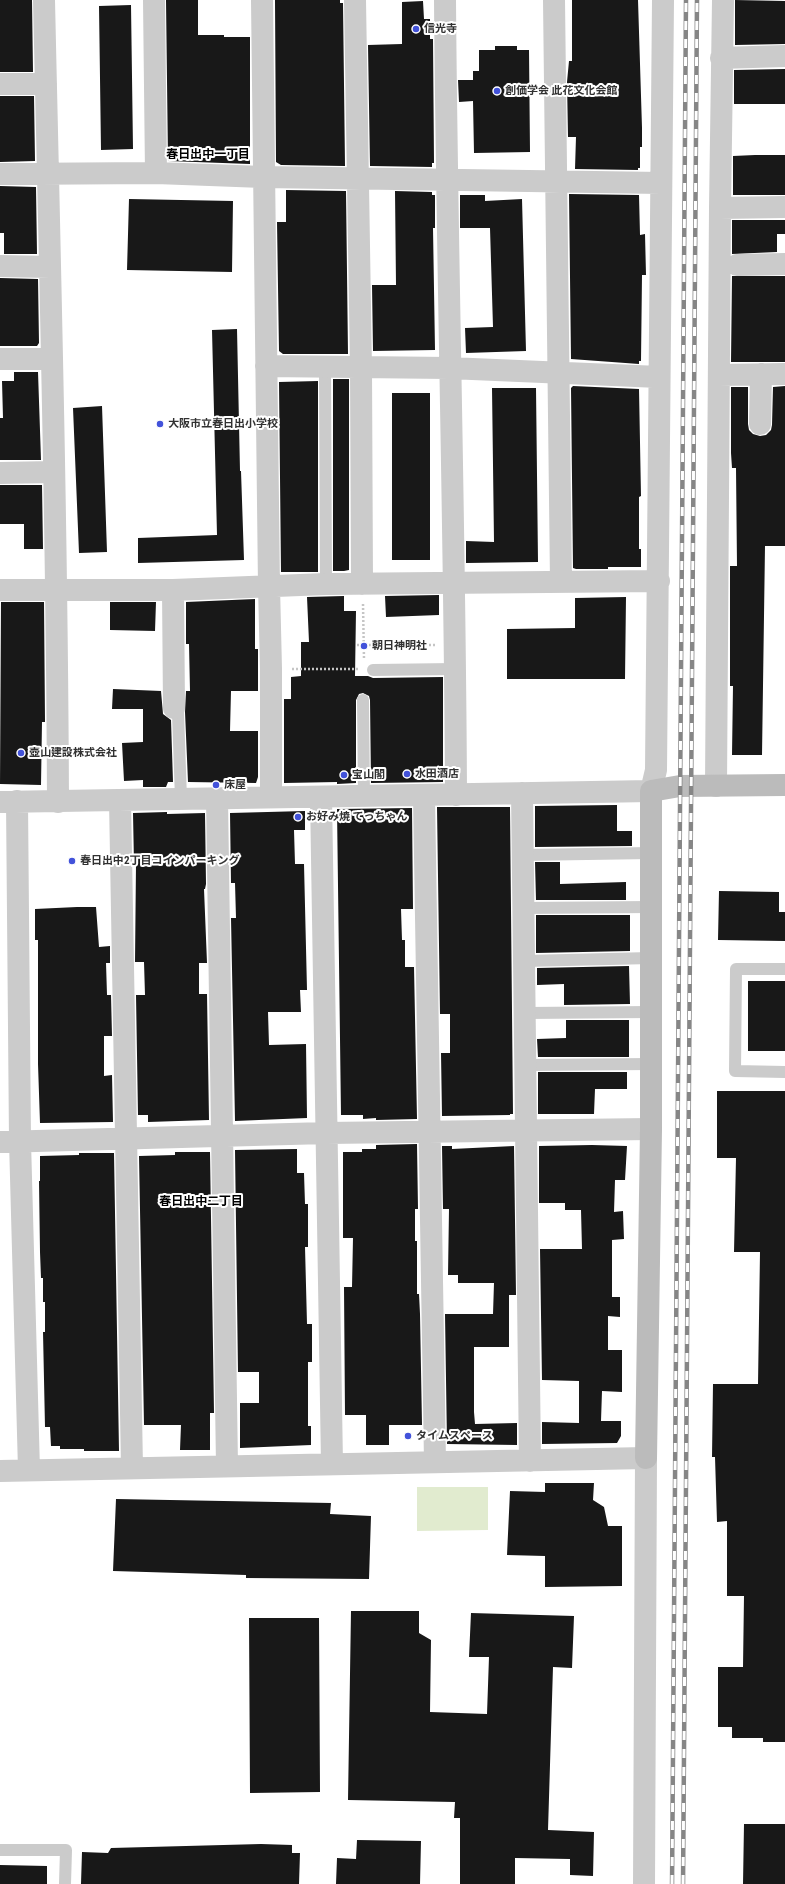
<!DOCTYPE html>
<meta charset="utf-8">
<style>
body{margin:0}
canvas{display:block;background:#fff}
</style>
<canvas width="785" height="1884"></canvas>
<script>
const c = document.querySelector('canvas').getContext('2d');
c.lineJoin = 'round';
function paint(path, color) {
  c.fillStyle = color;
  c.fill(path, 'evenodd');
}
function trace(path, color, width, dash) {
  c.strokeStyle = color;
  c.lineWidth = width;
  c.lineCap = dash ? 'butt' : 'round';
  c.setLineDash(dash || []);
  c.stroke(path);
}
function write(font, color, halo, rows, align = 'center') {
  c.font = font + ' "Roboto Condensed","Noto Sans JP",sans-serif';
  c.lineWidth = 4;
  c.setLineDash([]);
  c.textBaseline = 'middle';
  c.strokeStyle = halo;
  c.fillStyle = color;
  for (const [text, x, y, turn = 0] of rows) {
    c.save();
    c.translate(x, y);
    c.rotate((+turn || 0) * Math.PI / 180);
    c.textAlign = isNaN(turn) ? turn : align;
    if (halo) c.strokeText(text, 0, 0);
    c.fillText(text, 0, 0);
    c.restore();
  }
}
const water = new Path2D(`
 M 417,1487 L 488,1487 L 488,1530 L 417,1531 Z`);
const building = new Path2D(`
 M 0,0 L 32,0 L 33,72 L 0,72 Z
 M 166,0 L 198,0 L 198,35 L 224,35 L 224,37 L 250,37 L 250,164 L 168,161 Z
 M 275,0 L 340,0 L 340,3 L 343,3 L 345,166 L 281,165 L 276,162 Z
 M 572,0 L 638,0 L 642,128 L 642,147 L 640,147 L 640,168 L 638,168 L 638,170 L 575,169 L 576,137 L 568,137 L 567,82 L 569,61 L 572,61 Z
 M 735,0 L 785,1 L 785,44 L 735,45 Z
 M 423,1 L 424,19 L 430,19 L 430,39 L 433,39 L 434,163 L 432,163 L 432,167 L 370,166 L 368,45 L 402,44 L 402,2 Z
 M 131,5 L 133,149 L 101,150 L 99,6 Z
 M 495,46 L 517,46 L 517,50 L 529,50 L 530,152 L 474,153 L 473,101 L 459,102 L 458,80 L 473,80 L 473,71 L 479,71 L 479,50 L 495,50 Z
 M 785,69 L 785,104 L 734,104 L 734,70 Z
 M 0,96 L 34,96 L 35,161 L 0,162 Z
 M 755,155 L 785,155 L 785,195 L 733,195 L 733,156 Z
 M 0,186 L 36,187 L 37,254 L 4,254 L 4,233 L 0,233 Z
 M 286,190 L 346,191 L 348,354 L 283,354 L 279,351 L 277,222 L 286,222 Z
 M 395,191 L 432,192 L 432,195 L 435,195 L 435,228 L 433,228 L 435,350 L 373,351 L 372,285 L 396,285 Z
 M 569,194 L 639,195 L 640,235 L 645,234 L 646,275 L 642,275 L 641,361 L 639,361 L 639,364 L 571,359 Z
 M 460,195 L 485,195 L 485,201 L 522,199 L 526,351 L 466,353 L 465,328 L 493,327 L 490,228 L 460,228 Z
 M 129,199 L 233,201 L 232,272 L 127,270 Z
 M 732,220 L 785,220 L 785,234 L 777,234 L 777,252 L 732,254 Z
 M 732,276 L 785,276 L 785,362 L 731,362 Z
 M 0,278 L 38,279 L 39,343 L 37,346 L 0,346 Z
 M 237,329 L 240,471 L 241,471 L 244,560 L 138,563 L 138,538 L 217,535 L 212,330 Z
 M 14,372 L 38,372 L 41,460 L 0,460 L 0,418 L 3,418 L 2,381 L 14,381 Z
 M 333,379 L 349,379 L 349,570 L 344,571 L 333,571 Z
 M 318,381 L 318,572 L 281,572 L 279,382 Z
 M 573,386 L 639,389 L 641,496 L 639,497 L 639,549 L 641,549 L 641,567 L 608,567 L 608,569 L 576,569 L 573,568 L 571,388 Z
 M 785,386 L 785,546 L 765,546 L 762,755 L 732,755 L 733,686 L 730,686 L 730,566 L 737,566 L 736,468 L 732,468 L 731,453 L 731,387 L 748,387 L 748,424 L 749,430 L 753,434 L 760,436 L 766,435 L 771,430 L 772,425 L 773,387 Z
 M 492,388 L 536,388 L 538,562 L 466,563 L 466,541 L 494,542 Z
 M 392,393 L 430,393 L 430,560 L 392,560 Z
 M 102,406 L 107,552 L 79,553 L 73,408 Z
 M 0,485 L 42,485 L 43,549 L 24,549 L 24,524 L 0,524 Z
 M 439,595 L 439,615 L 386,617 L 385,596 Z
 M 344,596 L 344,611 L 356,611 L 355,676 L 368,676 L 373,678 L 443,677 L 443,782 L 371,783 L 370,700 L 369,696 L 363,693 L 359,694 L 356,700 L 356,783 L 337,784 L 337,782 L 284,783 L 284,699 L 291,699 L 291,677 L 301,676 L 301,642 L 309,642 L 307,597 Z
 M 626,597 L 625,679 L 507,679 L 507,629 L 575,628 L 575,598 Z
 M 255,599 L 255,649 L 258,649 L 258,691 L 231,691 L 230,731 L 258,731 L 258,777 L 256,783 L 188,782 L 185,712 L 186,691 L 190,691 L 189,644 L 186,644 L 186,602 Z
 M 1,602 L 44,602 L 45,722 L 42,722 L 41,785 L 0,784 Z
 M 110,602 L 156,602 L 155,631 L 110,630 Z
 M 113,689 L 161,691 L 163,714 L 171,720 L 173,782 L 168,782 L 166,787 L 143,787 L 143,780 L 124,781 L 122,743 L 143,742 L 143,709 L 112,709 Z
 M 617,805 L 617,831 L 632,831 L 632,846 L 535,847 L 535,806 Z
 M 437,807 L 510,807 L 513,1114 L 510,1114 L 510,1115 L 442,1116 L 441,1053 L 450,1053 L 450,1014 L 440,1014 Z
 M 412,808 L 413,909 L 401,909 L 402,940 L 405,940 L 405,967 L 414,967 L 417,1119 L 376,1120 L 376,1118 L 363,1119 L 363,1115 L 341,1115 L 337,809 Z
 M 305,811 L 305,830 L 294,830 L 295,864 L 304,864 L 307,990 L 300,990 L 301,1012 L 268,1012 L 269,1045 L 306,1044 L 307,1118 L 235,1121 L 231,918 L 236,918 L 235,883 L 231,883 L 230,813 Z
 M 167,812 L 167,814 L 205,813 L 206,884 L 205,889 L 204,889 L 207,963 L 199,963 L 199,994 L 207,994 L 209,1120 L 148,1122 L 148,1115 L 138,1115 L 136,995 L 145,995 L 144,962 L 135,962 L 136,864 L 134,864 L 133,813 Z
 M 535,862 L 560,862 L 560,884 L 626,882 L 626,900 L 536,900 Z
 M 719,891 L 779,892 L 779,912 L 785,912 L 785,941 L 718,940 Z
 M 77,907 L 96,907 L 99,947 L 110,946 L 110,963 L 106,963 L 107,995 L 111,995 L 112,1036 L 104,1036 L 104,1076 L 112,1075 L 113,1122 L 40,1123 L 38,1064 L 38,940 L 35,940 L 35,909 Z
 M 536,915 L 630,915 L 630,951 L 536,953 Z
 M 629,966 L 630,1004 L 564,1005 L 564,984 L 537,985 L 537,968 Z
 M 748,981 L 785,981 L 785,1051 L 748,1051 Z
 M 566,1020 L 629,1020 L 629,1057 L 538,1057 L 537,1039 L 566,1038 Z
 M 538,1072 L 627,1072 L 627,1089 L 595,1089 L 594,1114 L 538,1114 Z
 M 717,1091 L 785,1091 L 785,1742 L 763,1742 L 763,1738 L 732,1738 L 732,1727 L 718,1727 L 718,1667 L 743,1667 L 744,1596 L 727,1596 L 727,1521 L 717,1522 L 715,1457 L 712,1457 L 713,1384 L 758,1384 L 760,1252 L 734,1252 L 736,1158 L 717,1158 Z
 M 417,1144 L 418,1209 L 415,1209 L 415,1241 L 417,1241 L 417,1294 L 419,1294 L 420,1314 L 422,1425 L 389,1425 L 389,1445 L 366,1445 L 366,1415 L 345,1415 L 344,1287 L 352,1287 L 353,1238 L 343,1238 L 343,1152 L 362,1152 L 362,1149 L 376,1149 L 376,1145 Z
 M 592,1145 L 627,1146 L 625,1180 L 615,1180 L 614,1212 L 623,1211 L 624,1239 L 612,1240 L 612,1297 L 620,1297 L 620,1317 L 608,1316 L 608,1350 L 622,1350 L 622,1392 L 602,1391 L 601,1421 L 621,1421 L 621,1436 L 617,1443 L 542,1444 L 542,1422 L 579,1423 L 579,1381 L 542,1380 L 540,1249 L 582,1249 L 581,1210 L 565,1210 L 565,1203 L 539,1203 L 539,1146 Z
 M 442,1146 L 452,1146 L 452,1149 L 514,1146 L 516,1295 L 509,1295 L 509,1347 L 474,1347 L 474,1412 L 475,1424 L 517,1423 L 517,1445 L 447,1444 L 445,1314 L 493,1314 L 494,1283 L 458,1283 L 458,1275 L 448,1275 L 449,1209 L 443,1209 Z
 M 297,1149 L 297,1173 L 304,1173 L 305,1204 L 308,1204 L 308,1247 L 305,1247 L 307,1324 L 312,1324 L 312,1362 L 308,1362 L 308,1426 L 311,1426 L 311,1445 L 240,1448 L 240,1403 L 259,1403 L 259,1372 L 238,1372 L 235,1150 Z
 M 175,1152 L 210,1152 L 214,1413 L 210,1413 L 210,1450 L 180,1450 L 181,1425 L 144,1425 L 139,1156 L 175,1155 Z
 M 79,1153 L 114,1153 L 119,1451 L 84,1451 L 84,1449 L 60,1449 L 60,1446 L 51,1446 L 50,1427 L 45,1427 L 43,1332 L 45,1332 L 45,1302 L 43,1302 L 43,1278 L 41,1278 L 40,1252 L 39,1181 L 40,1181 L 40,1156 L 79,1155 Z
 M 545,1483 L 594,1483 L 593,1500 L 604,1507 L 608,1526 L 622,1526 L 622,1586 L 545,1587 L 545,1556 L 507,1555 L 510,1491 L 545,1492 Z
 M 116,1499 L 331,1503 L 330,1514 L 371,1516 L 369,1579 L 246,1578 L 246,1575 L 113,1571 Z
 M 351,1611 L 419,1611 L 419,1633 L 431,1640 L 430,1712 L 487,1714 L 489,1657 L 469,1657 L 471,1613 L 574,1616 L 572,1668 L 553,1667 L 548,1830 L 594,1832 L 593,1876 L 570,1875 L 570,1859 L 515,1858 L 515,1884 L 460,1884 L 460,1818 L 454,1818 L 455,1802 L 348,1800 Z
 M 249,1618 L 319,1618 L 320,1792 L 250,1793 Z
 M 744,1824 L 785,1824 L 785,1884 L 743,1884 Z
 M 357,1840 L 421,1841 L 420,1884 L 336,1884 L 337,1858 L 356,1859 Z
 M 261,1844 L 292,1845 L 292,1853 L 300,1853 L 299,1884 L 81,1884 L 82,1852 L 108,1853 L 111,1848 Z
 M 0,1865 L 47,1866 L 47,1884 L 0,1884 Z`);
const path = new Path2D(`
 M 363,604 L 364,659
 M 357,645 L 435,645
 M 292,669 L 359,669`);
const lane = new Path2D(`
 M 325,368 L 326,584
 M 373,670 L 455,669
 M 363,700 L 364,797
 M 174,708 L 178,713 L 181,799
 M 523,855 L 651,853
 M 523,908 L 651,907
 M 524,961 L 651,958
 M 785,969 L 736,969 L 735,1071 L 785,1072
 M 525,1013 L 651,1012
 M 525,1065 L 651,1064
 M 0,1850 L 66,1850 L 65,1884`);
const street = new Path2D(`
 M 44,0 C 50,267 57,534 58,802
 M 154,0 L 156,173
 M 262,0 L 269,586 L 271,669 L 271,797
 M 355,0 L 361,368 L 362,584
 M 445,0 C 447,265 455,530 456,795
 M 554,0 L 561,582
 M 721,58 L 785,56
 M 0,84 L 46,84
 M 0,174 L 156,173 L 263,177 L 661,183
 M 720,208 L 785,207
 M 737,265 L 785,264
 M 0,266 L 50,267
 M 0,359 L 51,359
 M 266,366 L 449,368 L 659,377
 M 719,375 L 785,374
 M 760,424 L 761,374
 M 0,473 L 53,472
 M 0,590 L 173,590 L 326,584 L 659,581
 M 173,590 L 174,708
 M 716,786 L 720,208 L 723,0
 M 522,793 L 530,1461
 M 424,796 L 435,1462
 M 321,797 L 332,1464
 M 217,798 L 227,1466
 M 120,800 L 132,1468
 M 17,801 L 20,1141 L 29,1470
 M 0,802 L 651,791 L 656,770 L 663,0
 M 0,1142 L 326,1133 L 651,1129
 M 0,1471 L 646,1458 L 644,1884`);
const secondary = new Path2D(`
 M 646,1458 L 651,1129 L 651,791 L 680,786 L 785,785`);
const rail = new Path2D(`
 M 672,1884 L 686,0
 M 683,1884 L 697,0`);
const markers = [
 [416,29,4,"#4252da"],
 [497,91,4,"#4252da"],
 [160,424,4,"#4252da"],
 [364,646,4,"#4252da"],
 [21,753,4,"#4252da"],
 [407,774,4,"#4252da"],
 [344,775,4,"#4252da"],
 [216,785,4,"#4252da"],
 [298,817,4,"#4252da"],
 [72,861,4,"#4252da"],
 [408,1436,4,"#4252da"]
];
const poiNames = [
 ["信光寺",424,29],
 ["創価学会 此花文化会館",505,91],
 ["大阪市立春日出小学校",168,424],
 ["朝日神明社",372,646],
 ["壺山建設株式会社",29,753],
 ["水田酒店",415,774],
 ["宝山閣",352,775],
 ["床屋",224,785],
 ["お好み焼 てっちゃん",306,817],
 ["春日出中2丁目コインパーキング",80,861],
 ["タイムスペース",416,1436]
];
const neighbourhoodNames = [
 ["春日出中一丁目",208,155],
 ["春日出中二丁目",201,1202]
];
paint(water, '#e1ebcf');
paint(building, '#181818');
trace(path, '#c5c5c5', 2.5, [2, 2]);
trace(lane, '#cbcbcb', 12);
trace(street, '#cbcbcb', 22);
trace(secondary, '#bbb', 22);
trace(rail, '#868686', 4.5);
trace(rail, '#fff', 3, [9]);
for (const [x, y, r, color] of markers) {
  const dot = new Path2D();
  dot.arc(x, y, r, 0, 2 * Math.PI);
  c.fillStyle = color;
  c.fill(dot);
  trace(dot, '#fff', 1.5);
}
write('bold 11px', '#313131', '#fff', poiNames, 'left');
write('bold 12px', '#000', '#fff', neighbourhoodNames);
</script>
